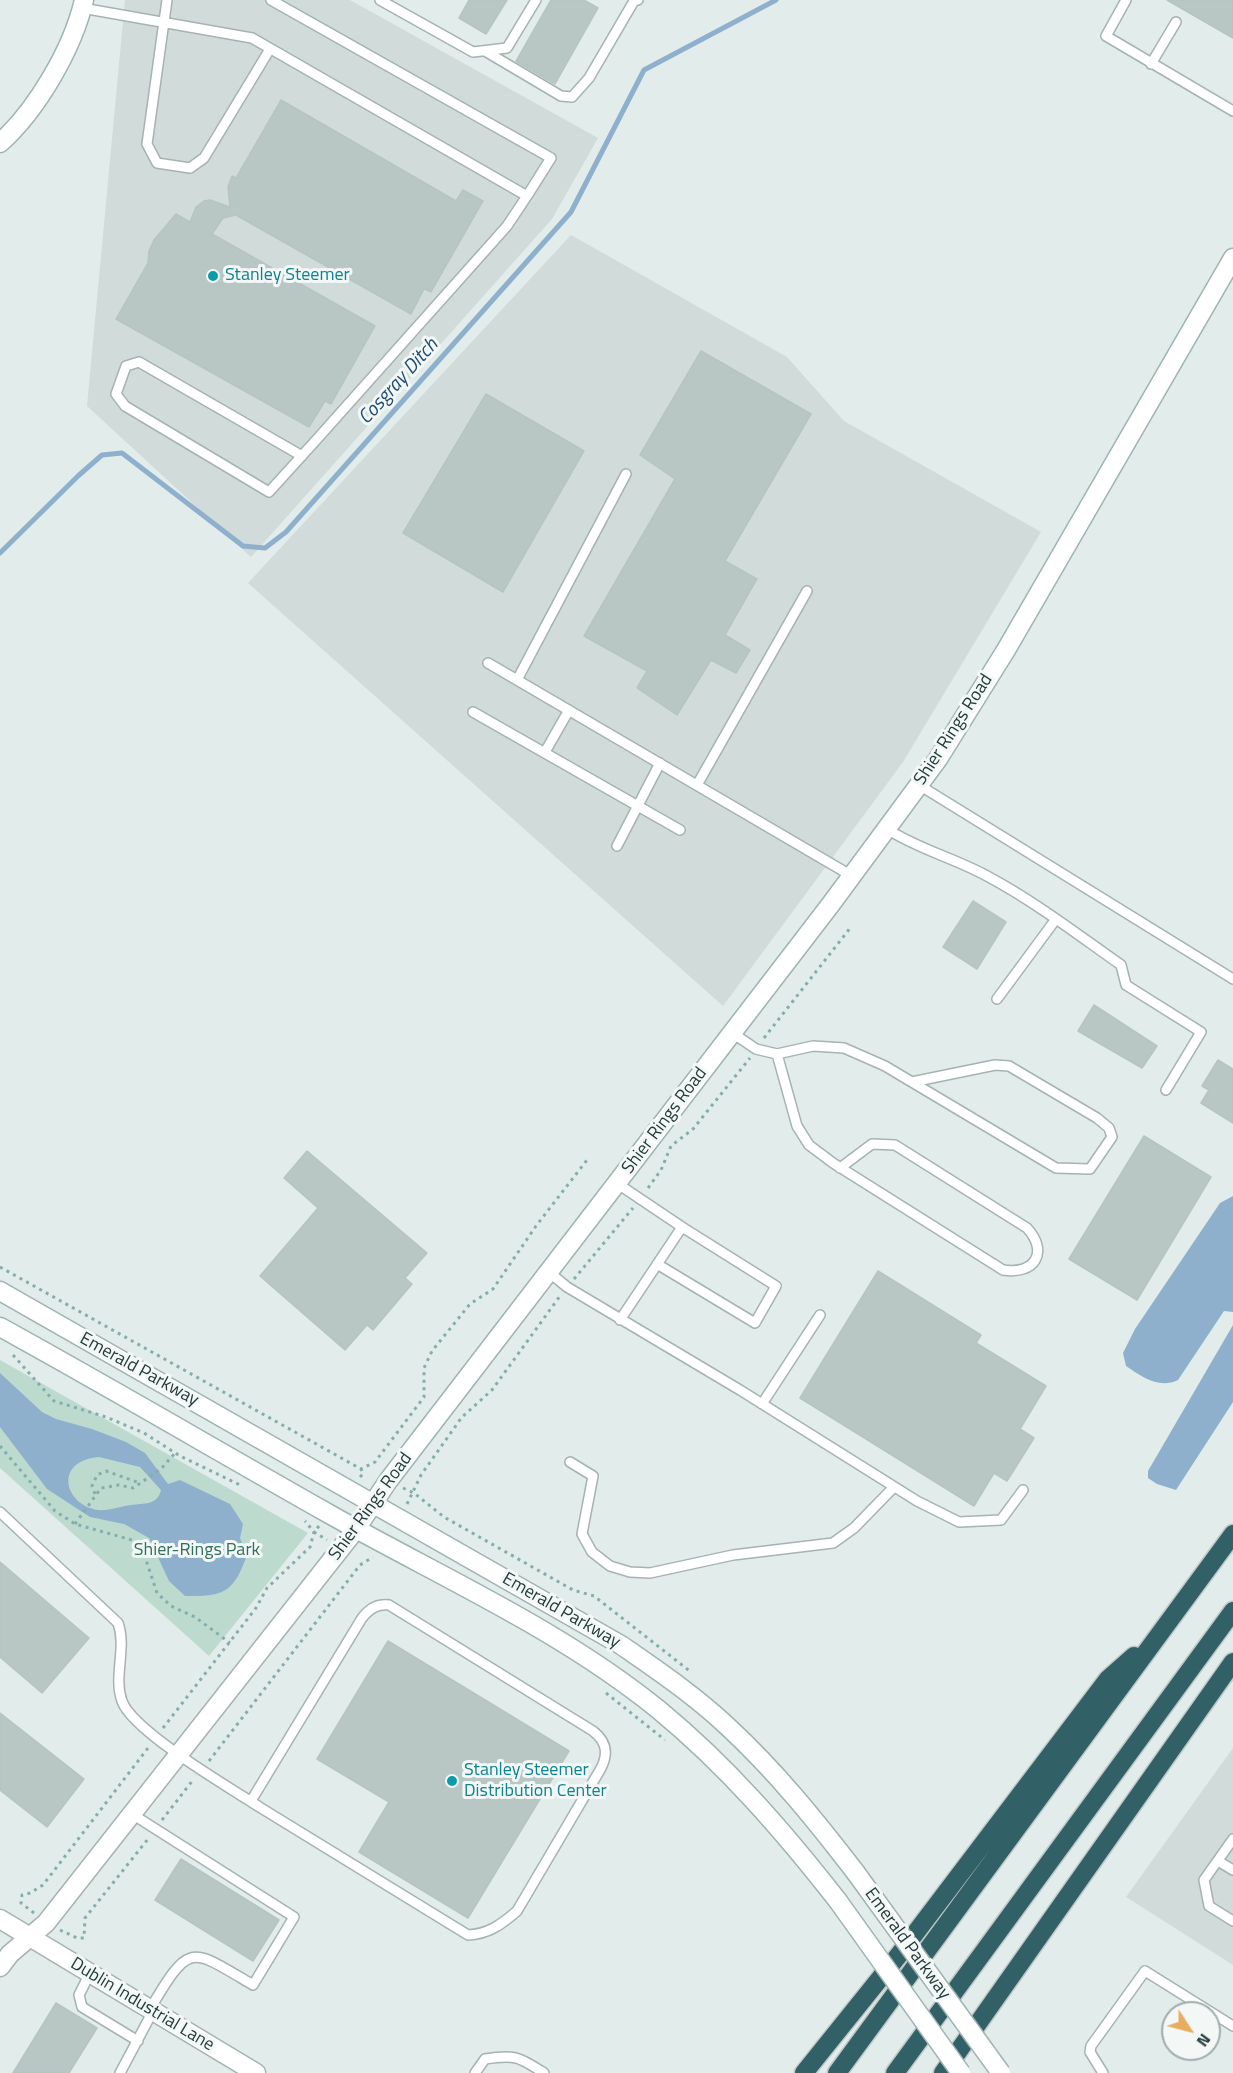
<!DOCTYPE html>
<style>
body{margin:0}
#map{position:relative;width:1233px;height:2073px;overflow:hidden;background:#e2ecea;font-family:"Titillium Web",sans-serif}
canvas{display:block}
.north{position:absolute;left:1161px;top:2001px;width:60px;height:60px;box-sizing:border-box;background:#f3f8f7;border:2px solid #a0acac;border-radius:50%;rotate:126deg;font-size:16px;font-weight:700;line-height:24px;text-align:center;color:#233b3c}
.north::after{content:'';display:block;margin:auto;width:21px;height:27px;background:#e9ad62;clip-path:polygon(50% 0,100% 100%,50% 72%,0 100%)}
</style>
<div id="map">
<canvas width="1233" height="2073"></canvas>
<div class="north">N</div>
</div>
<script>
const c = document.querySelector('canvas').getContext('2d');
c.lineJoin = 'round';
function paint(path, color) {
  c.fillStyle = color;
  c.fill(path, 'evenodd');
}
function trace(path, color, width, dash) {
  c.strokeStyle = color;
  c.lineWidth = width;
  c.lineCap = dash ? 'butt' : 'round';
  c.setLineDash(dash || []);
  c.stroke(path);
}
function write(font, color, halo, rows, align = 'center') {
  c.font = font + ' "Titillium Web",sans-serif';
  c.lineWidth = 6;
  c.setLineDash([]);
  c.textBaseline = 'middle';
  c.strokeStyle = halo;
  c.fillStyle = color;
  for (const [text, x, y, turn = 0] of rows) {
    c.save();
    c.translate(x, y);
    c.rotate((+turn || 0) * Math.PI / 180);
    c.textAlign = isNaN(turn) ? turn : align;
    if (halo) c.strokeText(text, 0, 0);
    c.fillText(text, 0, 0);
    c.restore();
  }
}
const built = new Path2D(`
 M 125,0 L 350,0 L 598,138 L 552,219 L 251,557 L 87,406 Z
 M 571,235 L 787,357 L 844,421 L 1041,532 L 903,762 L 723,1006 L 248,583 Z
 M 1233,1748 L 1233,1965 L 1126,1897 Z`);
const green = new Path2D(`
 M 0,1360 L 308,1533 L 209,1656 L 0,1468 Z`);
const water = new Path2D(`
 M 1233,1196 L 1233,1312 L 1224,1311 L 1178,1380 C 1159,1389 1142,1377 1126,1366 L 1123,1353 L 1135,1329 L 1220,1203 Z
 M 1233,1325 L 1233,1402 L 1176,1490 L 1157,1484 L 1148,1478 L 1148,1471 Z
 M 0,1373 L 42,1412 L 56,1419 L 92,1429 L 126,1442 L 145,1453 L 168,1484 L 180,1480 L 230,1504 L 243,1524 L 240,1538 L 247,1555 C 234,1592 224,1597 185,1596 L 169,1581 L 149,1538 L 124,1524 L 90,1517 L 47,1489 L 0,1427 ZM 99,1457 L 140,1467 L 161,1490 C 157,1506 144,1503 131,1505 C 120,1506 110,1511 98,1510 C 64,1505 53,1461 99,1457 Z`);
const stream = new Path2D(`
 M 0,553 L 78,476 L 102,455 L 122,453 L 243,546 L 265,548 L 286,532 L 571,212 L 644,70 L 776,0`);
const building = new Path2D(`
 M 469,0 L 507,0 L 486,34 L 459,18 Z
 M 551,0 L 584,0 L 598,8 L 555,84 L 516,61 Z
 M 1167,0 L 1233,0 L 1233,38 Z
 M 281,100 L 456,201 L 463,190 L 483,201 L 431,292 L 424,289 L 411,314 L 236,215 L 223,218 L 212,234 L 375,326 L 331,404 L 325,401 L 309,427 L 116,319 L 148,263 L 149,251 L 154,240 L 176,214 L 190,222 L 196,207 L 204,201 L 210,200 L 230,207 L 228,187 L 232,176 L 236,178 Z
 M 701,351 L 811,414 L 725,561 L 757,579 L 725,635 L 750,650 L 736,673 L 711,660 L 677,715 L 637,688 L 647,671 L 584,636 L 675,479 L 640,455 Z
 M 486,394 L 584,451 L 503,592 L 403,533 Z
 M 973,901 L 1006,922 L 977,969 L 943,947 Z
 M 1094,1005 L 1157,1046 L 1142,1068 L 1078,1031 Z
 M 1218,1060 L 1233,1069 L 1233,1123 L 1201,1103 L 1209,1090 L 1202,1086 Z
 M 1144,1136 L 1211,1177 L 1137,1300 L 1069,1259 Z
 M 307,1151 L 427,1253 L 405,1278 L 412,1284 L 373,1330 L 367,1325 L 345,1350 L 260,1276 L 318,1208 L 284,1178 Z
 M 878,1271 L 981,1335 L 976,1343 L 1046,1386 L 1020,1429 L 1034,1438 L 1007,1481 L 994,1473 L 974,1506 L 800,1398 Z
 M 0,1562 L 89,1638 L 42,1693 L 0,1657 Z
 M 388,1641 L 569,1751 L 468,1918 L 359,1852 L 389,1802 L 317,1759 Z
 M 0,1713 L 84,1779 L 47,1827 L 0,1790 Z
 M 181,1859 L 279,1920 L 253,1961 L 155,1900 Z
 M 56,2003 L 97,2028 L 69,2073 L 13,2073 Z`);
const path = new Path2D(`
 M 764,1038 L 851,927
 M 648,1188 L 661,1170 L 671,1146 L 693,1129 L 750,1058
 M 0,1267 L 361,1469 L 375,1462 L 424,1397 L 424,1368 L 432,1351 L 470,1304 L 493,1289 L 536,1226 L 587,1160
 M 574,1279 L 633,1208
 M 13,1355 L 54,1401 L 106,1417 L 144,1433 L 180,1456 L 240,1485
 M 0,1446 L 55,1511 L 75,1524 L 132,1540 L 143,1551 L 157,1593 L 171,1606 L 195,1617 L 230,1643
 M 360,1477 L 363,1474 L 361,1469
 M 403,1488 L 414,1493 L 444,1517 L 573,1590 L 594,1596 L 691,1672
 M 95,1494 L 92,1486 L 97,1475 L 106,1471 L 140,1483
 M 407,1504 L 421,1475 L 462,1417 L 492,1390 L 560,1296
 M 75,1524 L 101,1488 L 119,1485 L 133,1488 L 161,1469 L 175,1453
 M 319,1526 L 314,1532 L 327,1540
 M 606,1693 L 665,1740
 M 163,1728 L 256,1608 L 267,1588 L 310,1547 L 314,1532 L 305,1521
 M 209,1761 L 360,1565 L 373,1557
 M 162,1820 L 193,1780
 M 34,1913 L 21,1903 L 22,1895 L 30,1893 L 43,1885 L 148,1748
 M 60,1930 L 77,1938 L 84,1938 L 85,1918 L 148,1839`);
const lane = new Path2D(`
 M 167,0 L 147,144 L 157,163 L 190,168 L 204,158 L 270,49
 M 380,0 L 473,52 L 507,48 L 536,0
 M 1126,0 L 1106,36 L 1233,111
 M 82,8 L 252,38 L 527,196 L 551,158 L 271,0
 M 485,51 L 561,96 L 572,97 L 589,78 L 634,1 L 638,0
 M 1151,64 L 1176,22
 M 302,456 L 139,362 L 126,366 L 116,394 L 125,406 L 269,492 L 318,438 L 507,226 L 527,196
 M 488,663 L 852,876
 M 517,680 L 626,474
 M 473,712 L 680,830
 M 545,752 L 569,710
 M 697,785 L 807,591
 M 919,785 L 1233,979
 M 887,829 C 918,849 954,858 987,876 C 1034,901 1077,934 1121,965 L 1126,985 L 1201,1032 L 1166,1090
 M 617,846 L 660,763
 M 997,999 L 1056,919
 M 731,1032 L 756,1049 L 777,1054 L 813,1046 L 844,1048 L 885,1066 L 1056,1168 L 1090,1169 L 1112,1137 L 1109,1128 L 1097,1118 L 1009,1066 L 995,1065 L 912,1082
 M 777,1054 L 797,1126 L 809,1145 L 833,1163 L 1003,1270 C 1035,1275 1049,1252 1027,1228 L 895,1145 L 872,1144 L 840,1168
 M 618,1184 L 682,1227 L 620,1320
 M 657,1264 L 755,1323 L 776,1286 L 682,1227
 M 550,1273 L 567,1287 L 740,1390 L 917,1501 L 959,1522 L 1001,1520 L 1023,1490
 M 762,1404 L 820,1315
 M 570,1462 L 593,1476 L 582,1534 L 592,1552 L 610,1566 L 630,1572 L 650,1573 L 733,1555 L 833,1543 L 854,1528 L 894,1487
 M 0,1512 L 118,1623 C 127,1649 113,1676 122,1701 C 132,1731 232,1789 261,1808 L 468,1935 C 488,1934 501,1925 517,1911 L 600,1770 C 609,1754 607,1742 593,1731 L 389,1605 C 377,1604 370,1608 362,1618 L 251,1801
 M 132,1814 L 294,1917 L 253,1985 C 189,1947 190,1942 150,2009
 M 1233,1839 L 1204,1880 L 1209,1906 L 1233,1921
 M 1218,1861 L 1233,1870
 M 90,1973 L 79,1995 L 82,2007 L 138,2041
 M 120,2073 L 153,2011
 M 475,2073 L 485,2059 C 515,2054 519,2057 544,2073
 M 1103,2073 L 1090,2052 L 1091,2046 L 1145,1971 L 1233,2026`);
const street = new Path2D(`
 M 0,1919 L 256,2073
 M 0,1967 L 10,1954 L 46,1923 L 356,1529`);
const secondary = new Path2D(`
 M 0,143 C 37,110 73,48 84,0
 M 0,1291 L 621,1645 C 657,1670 694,1695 726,1725 C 775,1770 816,1821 856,1873
 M 0,1327 C 111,1388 221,1453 331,1515 C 441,1577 561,1630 659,1710 C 727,1766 784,1832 838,1901
 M 356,1529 L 388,1481 L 831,904 L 938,759 L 1006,650 L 1233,258`);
const highway = new Path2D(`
 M 804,2073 L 898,1956 L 1108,1679 L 1134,1656
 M 837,2073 L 1233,1534
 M 895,2073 L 1233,1611
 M 943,2073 L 1233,1662`);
const secondaryBridge = new Path2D(`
 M 856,1873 L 1001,2073
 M 838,1901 L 961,2073`);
const markers = [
 [213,276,6,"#0f9aa8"],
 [452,1781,6,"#0f9aa8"]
];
const cultureNames = [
 ["Stanley Steemer",225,276],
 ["Stanley Steemer",464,1771],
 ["Distribution Center",464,1792]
];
const streetNames = [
 ["Shier Rings Road",954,730,-57],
 ["Shier Rings Road",665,1121,-53],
 ["Emerald Parkway",139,1370,29],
 ["Shier Rings Road",371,1507,-54],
 ["Emerald Parkway",561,1611,30],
 ["Emerald Parkway",907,1944,54],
 ["Dublin Industrial Lane",142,2005,31]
];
const parkNames = [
 ["Shier-Rings Park",197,1551]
];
const waterNames = [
 ["Cosgray Ditch",399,382,-48]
];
paint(built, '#d1dbda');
paint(green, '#bcdbce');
paint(water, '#8eb0cd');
trace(stream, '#8eb0cd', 5);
paint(building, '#b8c6c4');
trace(building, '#b5c5c3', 1.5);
trace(lane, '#a5b3b2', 12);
trace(street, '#a5b3b2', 21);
trace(secondary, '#9eb4b2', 21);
trace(highway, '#c1c8c8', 21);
trace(path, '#85adad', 3, [3, 4.5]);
trace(lane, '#fff', 9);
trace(street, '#fff', 18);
trace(secondary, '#fff', 18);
trace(highway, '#316166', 18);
trace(secondaryBridge, '#9eb4b2', 21, []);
trace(secondaryBridge, '#fff', 18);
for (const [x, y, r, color] of markers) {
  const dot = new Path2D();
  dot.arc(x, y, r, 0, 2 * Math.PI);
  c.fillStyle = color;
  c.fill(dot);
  trace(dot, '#f3f8f7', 2);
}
write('18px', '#0d838f', '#f3f8f7', cultureNames, 'left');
write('18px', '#233b3c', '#f3f8f7', streetNames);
write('18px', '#30705c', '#f3f8f7', parkNames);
write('italic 20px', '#214d74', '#f3f8f7', waterNames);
</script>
